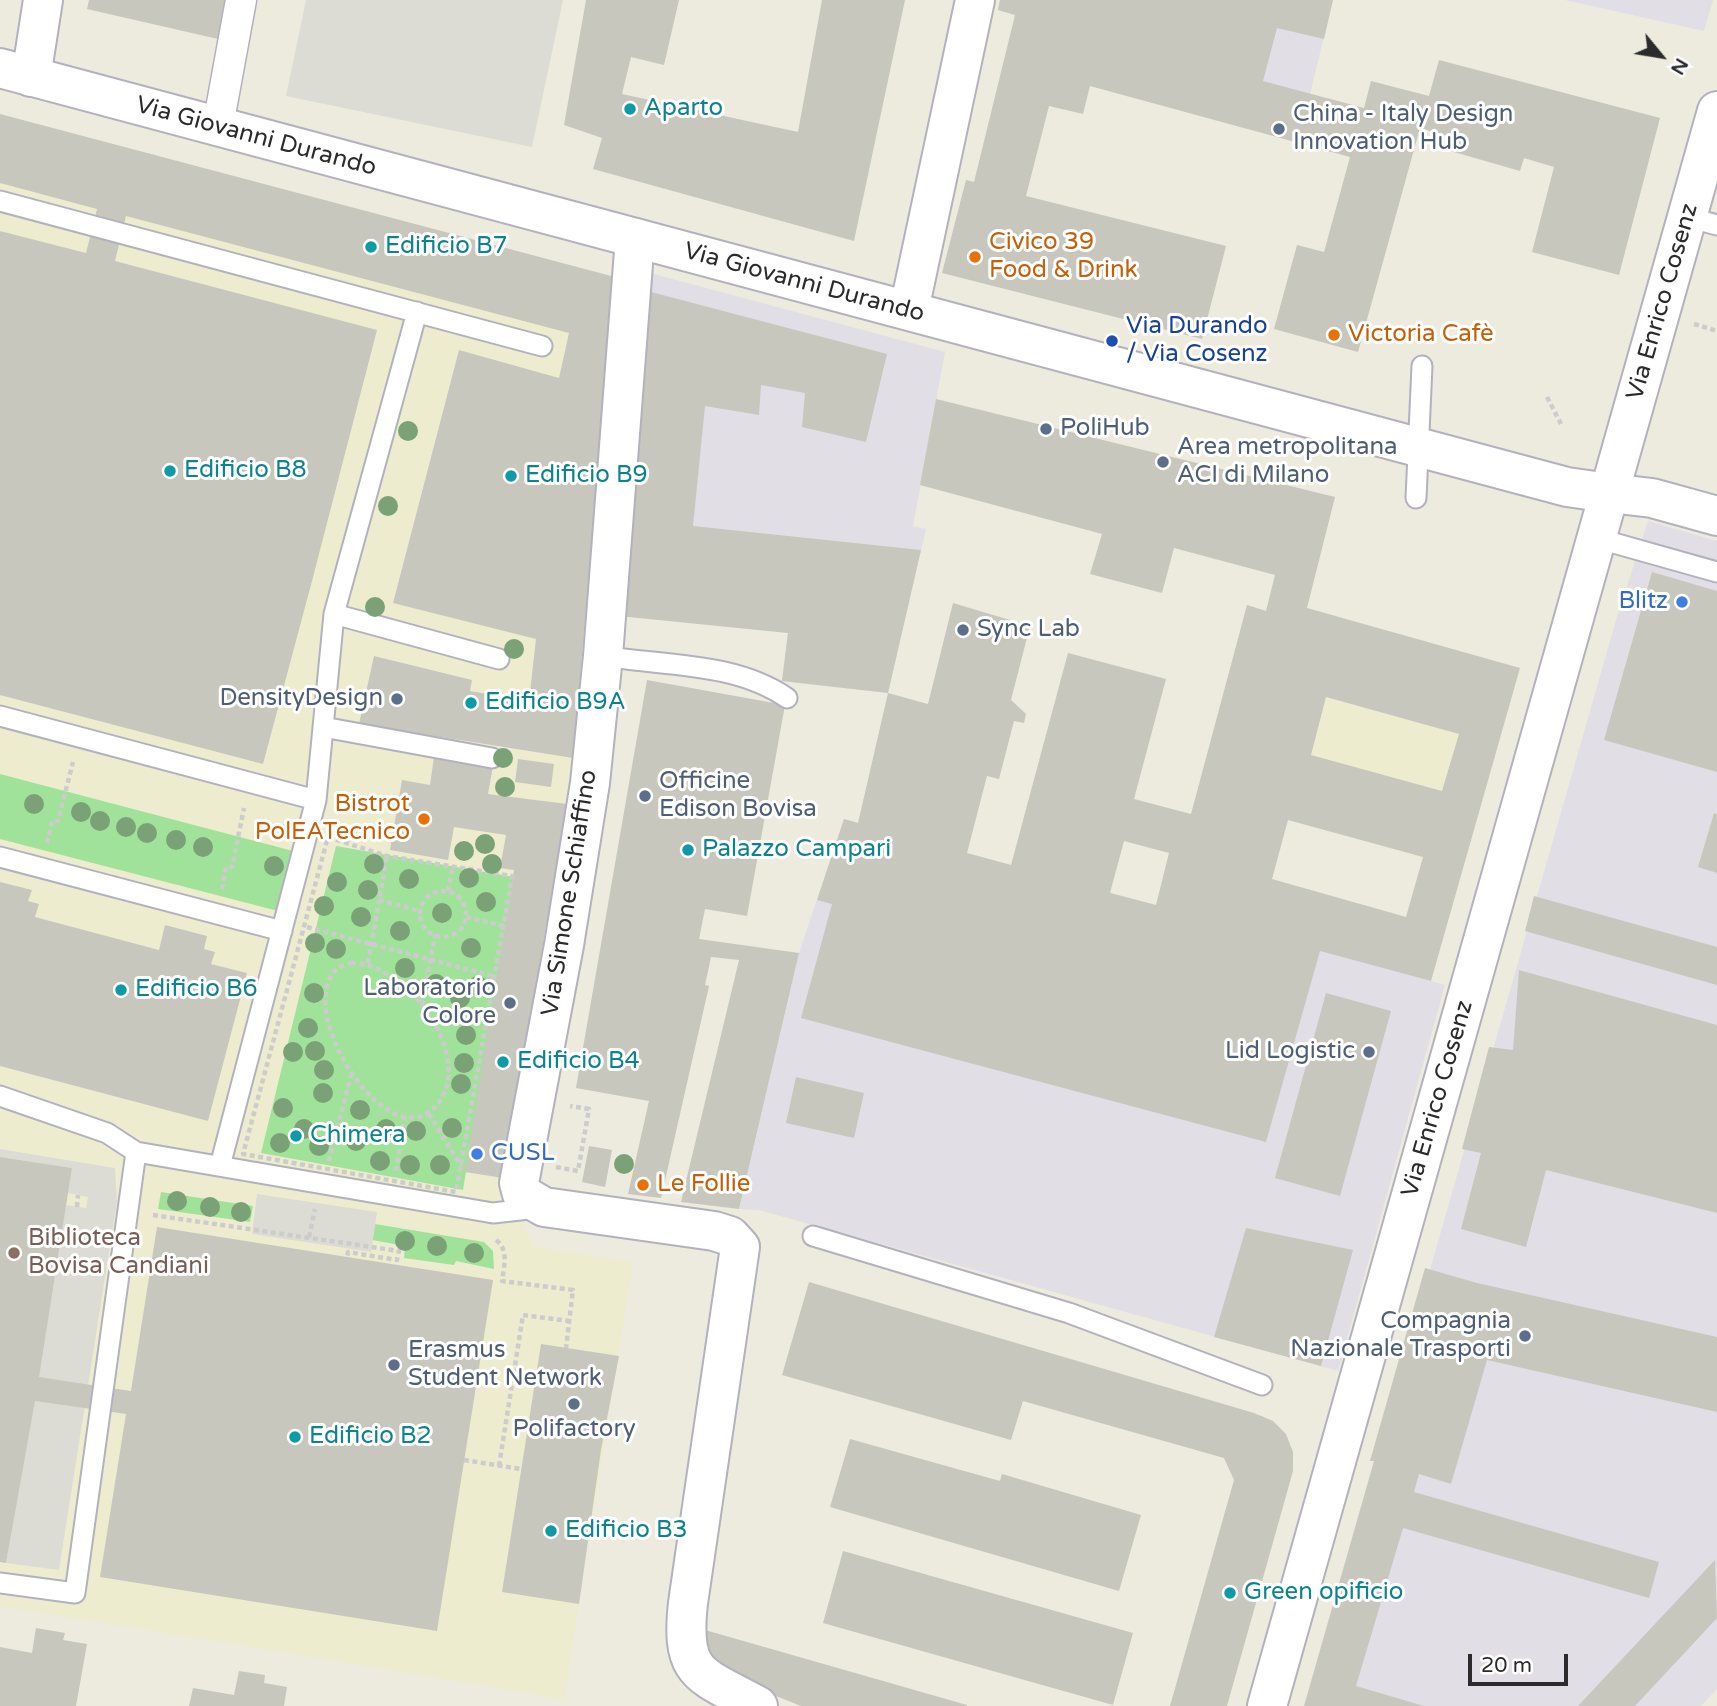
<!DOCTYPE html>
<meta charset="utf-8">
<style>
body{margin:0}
#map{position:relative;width:1717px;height:1706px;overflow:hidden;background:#edeade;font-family:"Varela Round",sans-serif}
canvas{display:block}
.north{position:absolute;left:1626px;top:21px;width:70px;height:70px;-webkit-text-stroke:5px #fff;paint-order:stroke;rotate:120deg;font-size:19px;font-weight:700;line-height:28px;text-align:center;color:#2b2b2b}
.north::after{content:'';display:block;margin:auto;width:24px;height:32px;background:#2b2b2b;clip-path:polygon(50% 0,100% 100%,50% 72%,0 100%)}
.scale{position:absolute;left:1468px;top:1654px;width:100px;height:32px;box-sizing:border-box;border:4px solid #2b2b2b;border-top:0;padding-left:9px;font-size:21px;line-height:24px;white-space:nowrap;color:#2b2b2b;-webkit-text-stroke:5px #fff;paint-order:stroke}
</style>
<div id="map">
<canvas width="1717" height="1706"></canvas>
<div class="north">N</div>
<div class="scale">20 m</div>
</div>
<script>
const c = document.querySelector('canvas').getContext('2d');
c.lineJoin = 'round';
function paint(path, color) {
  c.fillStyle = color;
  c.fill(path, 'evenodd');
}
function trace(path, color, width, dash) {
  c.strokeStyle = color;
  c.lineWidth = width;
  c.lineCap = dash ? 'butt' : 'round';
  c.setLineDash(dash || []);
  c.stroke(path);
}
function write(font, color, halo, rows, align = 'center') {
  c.font = font + ' "Varela Round",sans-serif';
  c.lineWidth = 6;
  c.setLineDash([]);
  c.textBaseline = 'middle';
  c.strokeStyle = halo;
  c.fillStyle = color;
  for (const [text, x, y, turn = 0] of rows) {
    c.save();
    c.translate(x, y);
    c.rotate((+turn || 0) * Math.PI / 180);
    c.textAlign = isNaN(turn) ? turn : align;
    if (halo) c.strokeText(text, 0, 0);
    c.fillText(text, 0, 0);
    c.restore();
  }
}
const industrial = new Path2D(`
 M 1000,0 L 1333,0 L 1310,94 L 998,10 Z
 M 1565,0 L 1713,0 L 1704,31 Z
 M 635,269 L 945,352 L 913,526 L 926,529 L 888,693 L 782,681 L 788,633 L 609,615 Z
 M 1648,521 L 1717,541 L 1717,1689 L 1701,1706 L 1305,1706 L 1617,617 Z
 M 844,819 L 1445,985 L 1338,1371 L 759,1210 L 739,1209 L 799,953 Z`);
const education = new Path2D(`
 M 0,114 L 615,277 L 573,758 L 503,1178 L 534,1247 L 633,1262 L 564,1699 L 0,1606 Z
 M 1307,608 L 1520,668 L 1463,869 L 1250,809 Z`);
const green = new Path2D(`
 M 0,774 L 293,851 L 278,911 L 0,839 Z
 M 336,846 L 514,877 L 463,1190 L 261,1153 Z
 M 161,1192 L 253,1206 L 250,1222 L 158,1209 Z
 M 375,1224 L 484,1242 L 493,1251 L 494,1269 L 456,1261 L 454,1265 L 404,1258 L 405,1246 L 372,1240 Z`);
const plaza = new Path2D(`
 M 306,0 L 563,0 L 532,147 L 286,96 Z
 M 0,1149 L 115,1168 L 117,1201 L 59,1570 L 6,1563 L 66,1205 L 86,1208 L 88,1197 L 68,1193 L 71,1168 L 0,1157 Z
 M 257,1194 L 377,1212 L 371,1252 L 252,1234 Z`);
const building = new Path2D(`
 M 89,0 L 225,0 L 218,39 L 87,9 Z
 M 586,0 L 679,0 L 664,65 L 631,57 L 622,94 L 798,132 L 822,0 L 905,0 L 854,241 L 593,169 L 602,138 L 564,125 Z
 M 1000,0 L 1333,0 L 1324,39 L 1277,28 L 1263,81 L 1364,108 L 1371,81 L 1429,96 L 1439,60 L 1660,118 L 1619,275 L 1532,252 L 1554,167 L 1524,158 L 1520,171 L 1447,150 L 1450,137 L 1420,128 L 1358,352 L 1274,329 L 1297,245 L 1324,252 L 1350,157 L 1090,86 L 1083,114 L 1049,106 L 1026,196 L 1226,246 L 1202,339 L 942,273 L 966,180 L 974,182 L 1015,15 L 998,10 Z
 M 0,114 L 615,277 L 573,758 L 359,724 L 374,656 L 472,680 L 470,691 L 529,701 L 536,639 L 393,603 L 459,350 L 559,378 L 569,333 L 126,216 L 115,261 L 377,330 L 312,581 L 263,764 L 0,695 L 0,231 L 86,253 L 97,209 L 0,183 Z
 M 651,292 L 887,354 L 866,442 L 802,427 L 805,393 L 761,385 L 759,415 L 705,406 L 693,526 L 921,550 L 888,693 L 928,704 L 953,603 L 1030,626 L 1011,700 L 1026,714 L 1024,723 L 1014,721 L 999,779 L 987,776 L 967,853 L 1011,865 L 1068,653 L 1166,679 L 1134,799 L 1191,814 L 1247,605 L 1266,611 L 1275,575 L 1174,548 L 1162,593 L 1090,574 L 1102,534 L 920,485 L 936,399 L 1335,497 L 1307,608 L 1520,668 L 1431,981 L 1320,951 L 1266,1142 L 801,1018 L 832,904 L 817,900 L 844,819 L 858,823 L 888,693 L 782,681 L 788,633 L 619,616 L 631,519 ZM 1326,697 L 1459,734 L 1442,791 L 1311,755 ZM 1288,820 L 1423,857 L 1406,917 L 1272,879 ZM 1124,841 L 1169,853 L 1156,905 L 1110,893 Z
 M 1652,572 L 1717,591 L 1717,772 L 1604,740 Z
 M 647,680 L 785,705 L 747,916 L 705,909 L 699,939 L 799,953 L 739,1209 L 681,1202 L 739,960 L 711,957 L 705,985 L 709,986 L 661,1198 L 628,1194 L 649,1101 L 576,1088 Z
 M 434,757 L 493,766 L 488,794 L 567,804 L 503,1178 L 465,1172 L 514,870 L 500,868 L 506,835 L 454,827 L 448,860 L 390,850 L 402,780 L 430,785 Z
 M 518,759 L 554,764 L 551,787 L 515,782 Z
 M 1714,813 L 1717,814 L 1717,873 L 1698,867 Z
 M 0,882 L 32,890 L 28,901 L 39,904 L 35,917 L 159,950 L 165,925 L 207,936 L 204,949 L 215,952 L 211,964 L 247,973 L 208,1121 L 0,1066 Z
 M 1534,896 L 1717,947 L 1717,985 L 1525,931 Z
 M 1519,970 L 1717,1025 L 1717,1213 L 1546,1170 L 1526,1247 L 1461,1229 L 1481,1153 L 1462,1149 L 1489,1047 L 1513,1050 Z
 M 1326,993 L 1391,1011 L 1340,1196 L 1275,1178 Z
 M 796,1077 L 864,1093 L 854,1138 L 786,1123 Z
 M 589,1146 L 612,1150 L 605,1187 L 582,1182 Z
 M 0,1157 L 72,1168 L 39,1377 L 131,1391 L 157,1227 L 493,1280 L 437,1631 L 100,1577 L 126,1414 L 35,1401 L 6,1563 L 0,1562 Z
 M 1246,1228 L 1353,1250 L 1321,1366 L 1214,1337 Z
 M 1425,1268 L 1477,1283 L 1717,1337 L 1717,1412 L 1487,1360 L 1451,1484 L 1419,1474 L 1414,1492 L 1659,1562 L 1649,1598 L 1403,1528 L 1356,1686 L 1424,1706 L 1304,1706 L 1374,1461 L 1370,1461 Z
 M 809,1282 L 1254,1413 L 1273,1421 L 1286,1434 L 1293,1452 L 1293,1471 L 1227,1706 L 1170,1706 L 1234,1480 L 1224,1458 L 1023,1401 L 1011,1440 L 782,1375 Z
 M 541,1344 L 619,1356 L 601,1450 L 579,1604 L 502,1592 Z
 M 850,1439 L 1000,1481 L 1002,1474 L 1141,1515 L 1119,1591 L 830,1507 Z
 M 843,1551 L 1133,1633 L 1113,1705 L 823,1623 Z
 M 1715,1560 L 1717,1618 L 1635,1706 L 1578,1706 Z
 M 36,1628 L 65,1633 L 63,1640 L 87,1644 L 76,1706 L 0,1706 L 0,1647 L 32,1653 Z
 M 705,1630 L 967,1705 L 967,1706 L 801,1706 L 776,1696 L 707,1656 Z
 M 239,1671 L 265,1675 L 264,1683 L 287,1687 L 284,1706 L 189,1706 L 193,1688 L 234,1695 Z`);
const path = new Path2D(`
 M 1694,324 L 1717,331
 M 1547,397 L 1562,426
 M 328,837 L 387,856 L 512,876 L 456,1192 L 243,1154 Z
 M 47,843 L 52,821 L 58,821 L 73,762
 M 222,889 L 226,867 L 232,867 L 244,808
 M 448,891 L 453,866
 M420 914a23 23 0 1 1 46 0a23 23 0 1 1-46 0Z
 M 379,900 L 420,911
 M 466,917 L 504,926
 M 307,927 L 496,977
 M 351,963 C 407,963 474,1055 439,1102 C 392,1168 291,1009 337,969 C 340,966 347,964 351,963 Z
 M 368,963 L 387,856
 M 422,1005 L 435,935
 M 429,1114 L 461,1166
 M 329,1161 L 351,1075
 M 556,1167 L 578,1171 L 589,1109 L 570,1106
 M 396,1171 L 405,1116
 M 77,1207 L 78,1195
 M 153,1215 L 399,1251 L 397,1260 L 348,1252 L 347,1257
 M 309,1237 L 315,1209
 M 496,1240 C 509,1250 504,1266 502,1281 L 573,1290 L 566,1348
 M 464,1460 L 521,1469
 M 499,1466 L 523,1315 L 569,1321`);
const service = new Path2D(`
 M 0,201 L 542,346
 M 1687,217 L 1717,225
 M 1416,498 L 1422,366
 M 1596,538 L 1717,572
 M 334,614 L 499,659
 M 603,656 C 664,666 735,662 787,698
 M 0,716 L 316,800
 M 323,727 L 492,758
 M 0,857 L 282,931
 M 0,1096 L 107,1133 L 136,1152 L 493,1213 L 538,1208
 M 220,1166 L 316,800 L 334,614 L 417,312
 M 813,1236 L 1069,1313 L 1262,1385
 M 0,1583 L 75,1593 L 136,1152`);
const pedestrian = new Path2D(`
 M 219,120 L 241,0`);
const minor = new Path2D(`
 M 31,77 L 43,0
 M 635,238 L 603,656 L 590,783 L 564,945 L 519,1183 L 522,1194 L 544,1207 L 714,1231 L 730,1236 L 740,1247 L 688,1603 C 680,1676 700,1674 758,1706
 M 909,310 L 975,0
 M 1609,493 L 1652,498 L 1717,516`);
const tertiary = new Path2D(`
 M 0,68 L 1567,487 L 1609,493
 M 1267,1706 L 1717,111`);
const trees = [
 [408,431],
 [388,506],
 [375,607],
 [514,649],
 [503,758],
 [505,787],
 [34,804],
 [81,812],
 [100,821],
 [126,827],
 [291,831],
 [147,833],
 [176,840],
 [485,844],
 [203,847],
 [464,851],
 [374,864],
 [492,864],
 [274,866],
 [469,878],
 [409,879],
 [337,882],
 [368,890],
 [486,902],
 [324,906],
 [442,913],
 [361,917],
 [400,931],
 [315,943],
 [471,948],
 [336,949],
 [405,968],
 [436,984],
 [478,986],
 [314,993],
 [460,998],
 [308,1028],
 [466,1035],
 [315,1051],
 [293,1052],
 [464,1063],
 [324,1070],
 [461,1084],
 [323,1093],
 [283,1108],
 [360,1110],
 [452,1128],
 [304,1129],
 [386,1129],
 [416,1131],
 [356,1141],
 [280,1143],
 [319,1146],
 [380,1161],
 [624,1164],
 [410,1165],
 [440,1165],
 [177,1201],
 [210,1207],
 [241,1212],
 [405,1241],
 [437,1246],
 [474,1253]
];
const markers = [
 [630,109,7,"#0f9aa8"],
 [1279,129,7,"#5c6f8a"],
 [371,247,7,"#0f9aa8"],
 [975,257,7,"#e8710a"],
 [1334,335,7,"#e8710a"],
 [1112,341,7,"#1a4fb4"],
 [1046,429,7,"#5c6f8a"],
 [1163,462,7,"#5c6f8a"],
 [170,471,7,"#0f9aa8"],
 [511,476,7,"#0f9aa8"],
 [1682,602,7,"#3f7fe0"],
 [963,630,7,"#5c6f8a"],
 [397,699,7,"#5c6f8a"],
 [471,703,7,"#0f9aa8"],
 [645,796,7,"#5c6f8a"],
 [424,819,7,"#e8710a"],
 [688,850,7,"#0f9aa8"],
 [121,990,7,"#0f9aa8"],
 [510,1003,7,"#5c6f8a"],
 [1369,1052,7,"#5c6f8a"],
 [503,1062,7,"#0f9aa8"],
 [296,1136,7,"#0f9aa8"],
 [477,1154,7,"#3f7fe0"],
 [643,1185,7,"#e8710a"],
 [14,1253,7,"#8d6e63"],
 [1525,1336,7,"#5c6f8a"],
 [394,1365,7,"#5c6f8a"],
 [574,1404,7,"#5c6f8a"],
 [295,1437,7,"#0f9aa8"],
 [551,1531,7,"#0f9aa8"],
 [1230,1593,7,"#0f9aa8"]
];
const cultureNames = [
 ["Aparto",644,109],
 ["Edificio B7",385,247],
 ["Edificio B8",184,471],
 ["Edificio B9",525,476],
 ["Edificio B9A",485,703],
 ["Palazzo Campari",702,850],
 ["Edificio B6",135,990],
 ["Edificio B4",517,1062],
 ["Chimera",310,1136],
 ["Edificio B2",309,1437],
 ["Edificio B3",565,1531],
 ["Green opificio",1244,1593]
];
const serviceNames = [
 ["China - Italy Design",1293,115],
 ["Innovation Hub",1293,143],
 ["PoliHub",1060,429],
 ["Area metropolitana",1177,448],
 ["ACI di Milano",1177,476],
 ["Sync Lab",977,630],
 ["DensityDesign",383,699,"right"],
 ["Officine",659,782],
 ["Edison Bovisa",659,810],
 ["Laboratorio",496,989,"right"],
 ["Colore",496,1017,"right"],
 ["Lid Logistic",1355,1052,"right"],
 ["Compagnia",1511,1322,"right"],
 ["Nazionale Trasporti",1511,1350,"right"],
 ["Erasmus",408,1351],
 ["Student Network",408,1379],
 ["Polifactory",574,1430,"center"]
];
const streetNames = [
 ["Via Giovanni Durando",256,137,15],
 ["Via Giovanni Durando",804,283,15],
 ["Via Enrico Cosenz",1663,302,-74],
 ["Via Simone Schiaffino",570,893,-81],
 ["Via Enrico Cosenz",1438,1099,-74]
];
const foodNames = [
 ["Civico 39",989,243],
 ["Food & Drink",989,271],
 ["Victoria Cafè",1348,335],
 ["Bistrot",410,805,"right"],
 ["PolEATecnico",410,833,"right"],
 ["Le Follie",657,1185]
];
const transitNames = [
 ["Via Durando",1126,327],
 ["/ Via Cosenz",1126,355]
];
const shopNames = [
 ["Blitz",1668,602],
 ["CUSL",491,1154,"left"]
];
const educationNames = [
 ["Biblioteca",28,1239],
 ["Bovisa Candiani",28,1267]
];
paint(industrial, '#e2dee5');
paint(education, '#eeecce');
paint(green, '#a1e29b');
paint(plaza, '#dddcd4');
paint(building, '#c8c7bd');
trace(service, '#b2b1be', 23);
trace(pedestrian, '#b2b1be', 33);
trace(minor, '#b2b1be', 42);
trace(tertiary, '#b2b1be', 42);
trace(path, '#ccc', 4.5, [5, 3.5]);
trace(service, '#fff', 19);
trace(pedestrian, '#fff', 30);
trace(minor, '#fff', 38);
trace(tertiary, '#fff', 38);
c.fillStyle = '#7aa276';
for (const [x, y] of trees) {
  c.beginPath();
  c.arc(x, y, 10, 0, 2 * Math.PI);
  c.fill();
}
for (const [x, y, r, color] of markers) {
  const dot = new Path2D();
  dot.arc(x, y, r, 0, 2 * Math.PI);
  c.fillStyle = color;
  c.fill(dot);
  trace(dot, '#fff', 2.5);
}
write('24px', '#0d838f', '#fff', cultureNames, 'left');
write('24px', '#4e5e75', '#fff', serviceNames, 'left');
write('24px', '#2b2b2b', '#fff', streetNames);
write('24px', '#c56008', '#fff', foodNames, 'left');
write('24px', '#164399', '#fff', transitNames, 'left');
write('24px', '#366cbe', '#fff', shopNames, 'right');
write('24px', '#785e54', '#fff', educationNames, 'left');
</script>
